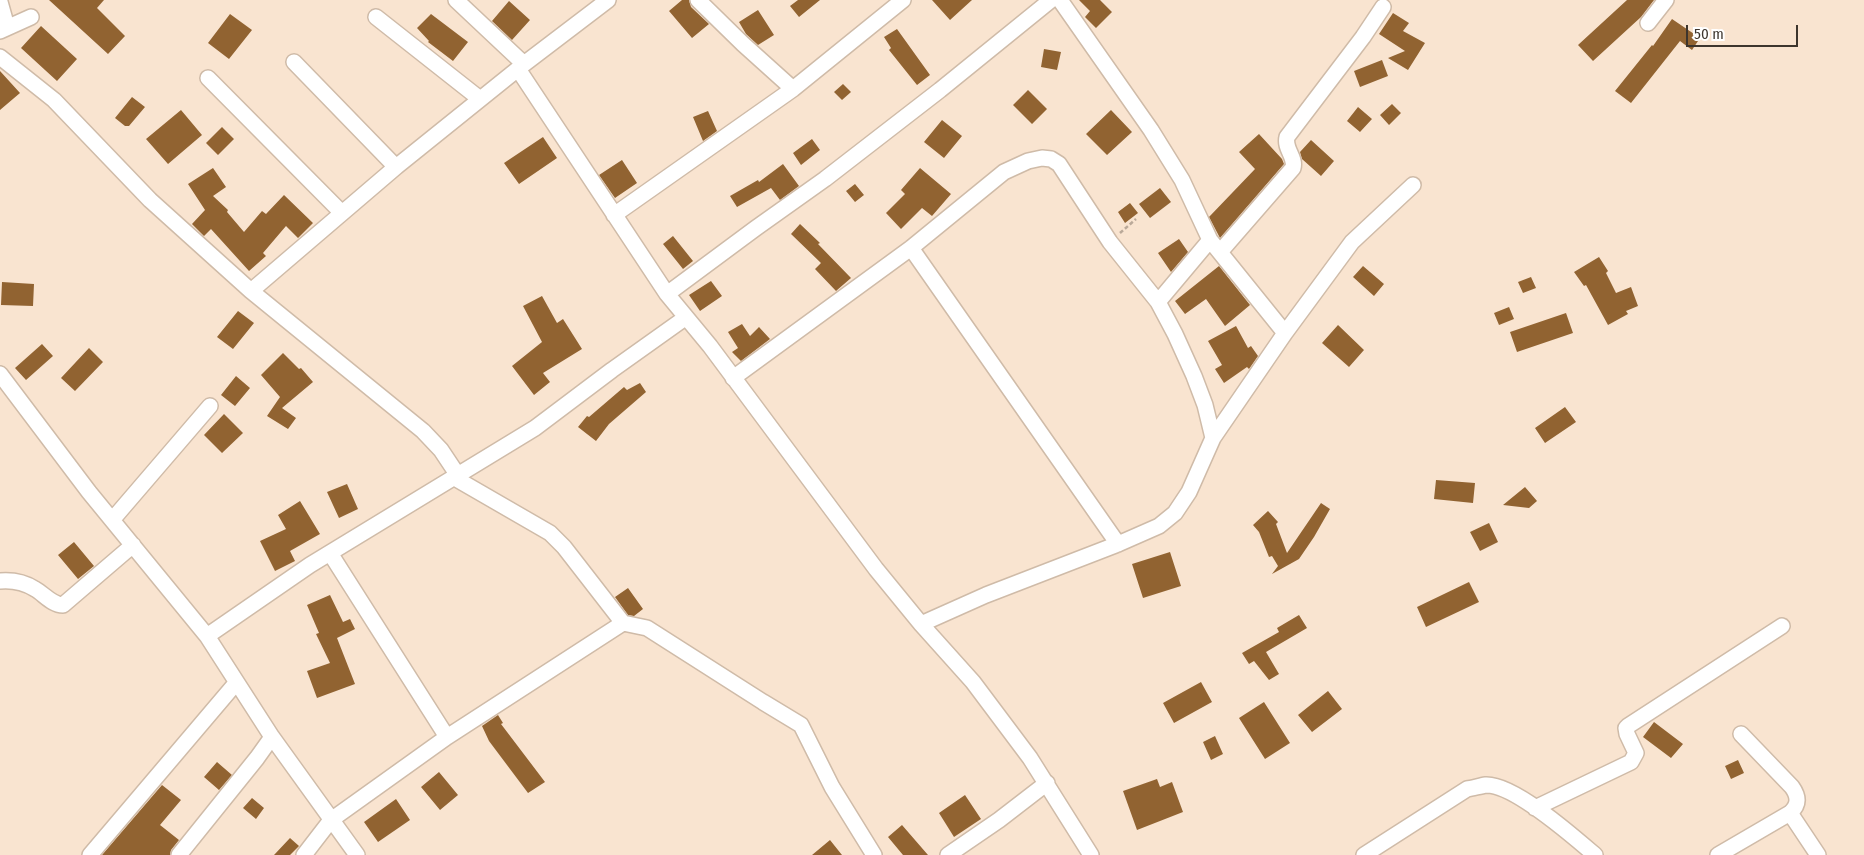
<!DOCTYPE html>
<style>
body{margin:0}
#map{position:relative;width:1864px;height:855px;overflow:hidden;background:#f9e4d0;font-family:"Fira Sans Condensed",sans-serif}
canvas{display:block}
.scale{position:absolute;left:1686px;top:25px;width:112px;height:22px;box-sizing:border-box;border:2px solid #3d352d;border-top:0;padding-left:6px;font-size:15px;line-height:18px;white-space:nowrap;color:#3d352d;-webkit-text-stroke:4px #fff;paint-order:stroke}
</style>
<div id="map">
<canvas width="1864" height="855"></canvas>
<div class="scale">50 m</div>
</div>
<script>
const c = document.querySelector('canvas').getContext('2d');
c.lineJoin = 'round';
function paint(path, color) {
  c.fillStyle = color;
  c.fill(path, 'evenodd');
}
function trace(path, color, width, dash) {
  c.strokeStyle = color;
  c.lineWidth = width;
  c.lineCap = dash ? 'butt' : 'round';
  c.setLineDash(dash || []);
  c.stroke(path);
}
const building = new Path2D(`
 M 49,0 L 104,0 L 97,8 L 125,36 L 108,54 Z
 M 682,0 L 689,0 L 691,7 L 709,24 L 692,38 L 669,11 Z
 M 798,0 L 820,0 L 799,17 L 790,6 Z
 M 932,0 L 972,0 L 950,20 Z
 M 1079,0 L 1100,0 L 1112,12 L 1096,28 L 1085,17 L 1090,11 Z
 M 1627,0 L 1654,0 L 1641,17 L 1593,61 L 1578,45 Z
 M 509,1 L 530,20 L 512,40 L 492,21 Z
 M 758,10 L 774,35 L 758,45 L 746,34 L 739,22 Z
 M 1393,13 L 1409,23 L 1403,31 L 1425,43 L 1408,70 L 1388,58 L 1405,51 L 1379,34 Z
 M 230,14 L 252,30 L 229,59 L 208,43 Z
 M 431,14 L 468,42 L 453,61 L 428,42 L 429,41 L 417,28 Z
 M 1672,19 L 1700,38 L 1692,50 L 1680,41 L 1631,103 L 1615,91 L 1652,45 L 1653,46 Z
 M 41,26 L 77,59 L 57,81 L 21,48 Z
 M 897,29 L 930,75 L 917,85 L 889,50 L 891,48 L 884,37 Z
 M 1044,49 L 1061,52 L 1057,70 L 1041,67 Z
 M 1382,60 L 1388,76 L 1360,87 L 1354,71 Z
 M 0,71 L 20,93 L 0,110 Z
 M 843,84 L 851,92 L 842,100 L 834,92 Z
 M 1028,90 L 1047,109 L 1032,124 L 1013,105 Z
 M 132,97 L 145,107 L 129,126 L 125,126 L 115,118 Z
 M 1392,104 L 1401,113 L 1389,125 L 1380,115 Z
 M 1358,107 L 1372,119 L 1360,132 L 1347,121 Z
 M 181,110 L 202,135 L 168,164 L 146,139 Z
 M 1111,110 L 1132,132 L 1107,155 L 1086,134 Z
 M 708,111 L 717,131 L 703,141 L 693,117 Z
 M 942,120 L 962,136 L 944,158 L 924,142 Z
 M 222,127 L 234,139 L 218,155 L 206,143 Z
 M 1259,134 L 1282,159 L 1284,164 L 1220,238 L 1209,217 L 1255,169 L 1239,152 Z
 M 543,137 L 557,158 L 519,184 L 504,163 Z
 M 812,139 L 820,150 L 801,165 L 793,153 Z
 M 1311,140 L 1334,161 L 1321,176 L 1302,159 L 1300,152 Z
 M 622,160 L 637,183 L 615,198 L 599,175 Z
 M 783,164 L 799,186 L 780,200 L 771,188 L 737,207 L 730,196 L 758,180 L 759,182 Z
 M 213,168 L 226,187 L 213,196 L 228,210 L 227,212 L 244,232 L 262,211 L 266,214 L 284,195 L 313,223 L 298,238 L 286,226 L 263,253 L 266,256 L 249,271 L 211,229 L 204,236 L 192,224 L 205,210 L 188,184 Z
 M 920,168 L 951,194 L 932,216 L 922,208 L 901,229 L 886,213 L 905,194 L 901,190 Z
 M 855,184 L 864,195 L 855,202 L 846,191 Z
 M 1160,188 L 1171,202 L 1150,218 L 1139,204 Z
 M 1130,203 L 1138,213 L 1125,223 L 1118,212 Z
 M 800,224 L 820,243 L 818,244 L 851,278 L 836,291 L 815,269 L 821,263 L 791,234 Z
 M 673,236 L 693,261 L 683,269 L 663,244 Z
 M 1179,239 L 1188,252 L 1171,272 L 1158,253 Z
 M 1599,257 L 1608,271 L 1606,273 L 1616,293 L 1631,287 L 1638,306 L 1626,311 L 1628,314 L 1608,325 L 1586,285 L 1584,286 L 1574,272 Z
 M 1219,266 L 1250,305 L 1225,326 L 1206,299 L 1185,314 L 1175,301 Z
 M 1363,266 L 1384,284 L 1374,296 L 1353,277 Z
 M 1531,277 L 1536,288 L 1523,293 L 1518,282 Z
 M 711,281 L 722,296 L 700,311 L 689,295 Z
 M 2,282 L 34,284 L 33,306 L 1,305 Z
 M 542,296 L 557,323 L 563,319 L 582,349 L 543,373 L 550,382 L 534,395 L 512,366 L 542,342 L 523,306 Z
 M 1509,307 L 1514,319 L 1499,325 L 1494,313 Z
 M 238,311 L 254,323 L 233,349 L 217,337 Z
 M 1566,313 L 1573,333 L 1517,352 L 1510,332 Z
 M 742,324 L 750,336 L 759,327 L 770,339 L 741,361 L 732,352 L 738,348 L 728,332 Z
 M 1338,325 L 1364,350 L 1349,367 L 1322,343 Z
 M 1236,326 L 1248,348 L 1251,346 L 1258,356 L 1249,369 L 1247,367 L 1224,383 L 1215,369 L 1222,365 L 1208,341 Z
 M 42,344 L 53,356 L 26,380 L 15,368 Z
 M 89,348 L 103,362 L 75,391 L 61,378 Z
 M 283,353 L 299,369 L 301,368 L 313,382 L 282,408 L 296,418 L 288,429 L 267,416 L 280,397 L 261,375 Z
 M 236,376 L 250,388 L 235,406 L 221,395 Z
 M 640,383 L 646,392 L 609,424 L 596,441 L 578,427 L 587,416 L 589,417 L 624,387 L 627,390 Z
 M 1565,407 L 1576,422 L 1545,443 L 1535,428 Z
 M 224,414 L 243,433 L 222,453 L 204,435 Z
 M 1436,480 L 1475,483 L 1473,503 L 1434,499 Z
 M 347,484 L 358,509 L 339,518 L 327,492 Z
 M 1525,487 L 1537,501 L 1529,508 L 1503,505 Z
 M 300,501 L 320,534 L 290,551 L 295,561 L 275,571 L 260,541 L 286,529 L 278,515 Z
 M 1321,503 L 1330,509 L 1314,537 L 1299,559 L 1272,574 L 1278,566 L 1272,556 L 1269,557 L 1259,532 L 1253,525 L 1268,511 L 1278,522 L 1276,524 L 1287,553 Z
 M 1489,523 L 1498,542 L 1480,551 L 1470,532 Z
 M 74,542 L 94,566 L 78,579 L 58,555 Z
 M 1170,552 L 1181,586 L 1143,598 L 1132,564 Z
 M 1469,582 L 1479,602 L 1426,627 L 1417,607 Z
 M 628,588 L 643,609 L 634,616 L 628,615 L 615,597 Z
 M 330,595 L 343,622 L 350,619 L 355,629 L 337,638 L 355,684 L 317,698 L 307,671 L 330,663 L 316,634 L 319,633 L 307,605 Z
 M 1299,615 L 1307,628 L 1266,652 L 1279,674 L 1269,680 L 1254,661 L 1249,664 L 1242,653 L 1279,632 L 1277,628 Z
 M 1201,682 L 1212,702 L 1174,723 L 1163,703 Z
 M 1328,691 L 1342,709 L 1312,732 L 1298,715 Z
 M 1264,702 L 1290,743 L 1265,759 L 1239,718 Z
 M 498,715 L 503,723 L 501,724 L 545,782 L 528,793 L 489,741 L 482,726 Z
 M 1654,722 L 1683,744 L 1671,758 L 1643,737 Z
 M 1215,736 L 1223,754 L 1211,760 L 1203,742 Z
 M 1738,760 L 1744,773 L 1731,779 L 1725,766 Z
 M 217,762 L 232,775 L 219,790 L 204,777 Z
 M 439,772 L 458,795 L 440,810 L 421,787 Z
 M 1157,779 L 1160,787 L 1172,782 L 1183,812 L 1137,830 L 1123,791 Z
 M 162,785 L 181,800 L 160,825 L 179,840 L 171,850 L 170,855 L 102,855 Z
 M 965,795 L 981,819 L 954,837 L 939,813 Z
 M 252,798 L 264,808 L 256,819 L 243,808 Z
 M 396,799 L 410,820 L 378,842 L 364,822 Z
 M 902,825 L 928,855 L 903,855 L 888,837 Z
 M 290,838 L 299,846 L 290,855 L 274,855 Z
 M 830,840 L 842,855 L 812,855 Z`);
const path = new Path2D(`
 M 1120,233 L 1136,219`);
const street = new Path2D(`
 M 456,0 L 524,64
 M 698,0 L 743,44 L 793,89
 M 1060,0 L 1151,130 L 1182,180 L 1210,240 L 1285,333
 M 0,2 L 7,27
 M 376,17 L 480,99
 M 1648,23 L 1666,0
 M 0,31 L 31,17
 M 0,57 L 54,100 L 150,200 L 251,291 L 423,431 L 441,450 L 457,474
 M 294,62 L 396,167
 M 518,69 L 667,294 L 710,346 L 876,569 L 921,624 L 973,682 L 1030,758 L 1091,855
 M 208,78 L 342,213
 M 614,215 L 793,89 L 903,0
 M 911,248 L 1118,544
 M 1220,252 L 1293,168 C 1296,157 1284,149 1287,137 L 1363,37 L 1383,7
 M 251,291 L 396,167 L 524,64 L 608,0
 M 667,294 L 756,228 L 825,179 L 940,90 L 1051,0
 M 1158,302 L 1210,240
 M 0,374 L 89,492 L 207,636 L 272,737 L 357,855
 M 733,378 L 911,248 L 1004,172 L 1028,161 L 1042,158 L 1051,159 L 1059,164 L 1110,242 L 1158,302 L 1175,334 L 1194,376 L 1205,405 L 1213,438
 M 453,477 L 550,533 L 564,547 L 623,623
 M 113,519 L 210,406
 M 330,553 L 447,737 L 623,623 L 647,628 L 763,702 L 801,725 L 832,787 L 874,855
 M 0,581 C 12,580 24,582 35,589 C 44,594 52,605 63,605 L 133,545
 M 921,624 L 986,595 L 1118,544 L 1159,526 L 1175,513 L 1189,492 L 1213,438 L 1285,333 L 1352,242 L 1413,185
 M 207,636 L 310,565 L 535,428 L 612,370 L 685,318
 M 1535,808 L 1631,762 L 1636,753 L 1627,734 L 1626,728 L 1628,726 L 1782,626
 M 1790,813 L 1818,855
 M 90,855 L 236,683
 M 179,855 L 257,758 L 272,737
 M 304,855 L 331,820 L 447,737
 M 948,855 L 999,820 L 1047,783
 M 1364,855 L 1467,789 C 1473,788 1480,786 1486,785 C 1514,784 1574,837 1595,855
 M 1718,855 L 1790,813 C 1799,805 1799,797 1792,787 L 1741,734`);
paint(building, '#916331');
trace(street, '#cfbba8', 18);
trace(path, '#baa999', 2.5, [4, 2.5]);
trace(street, '#fff', 15);
</script>
